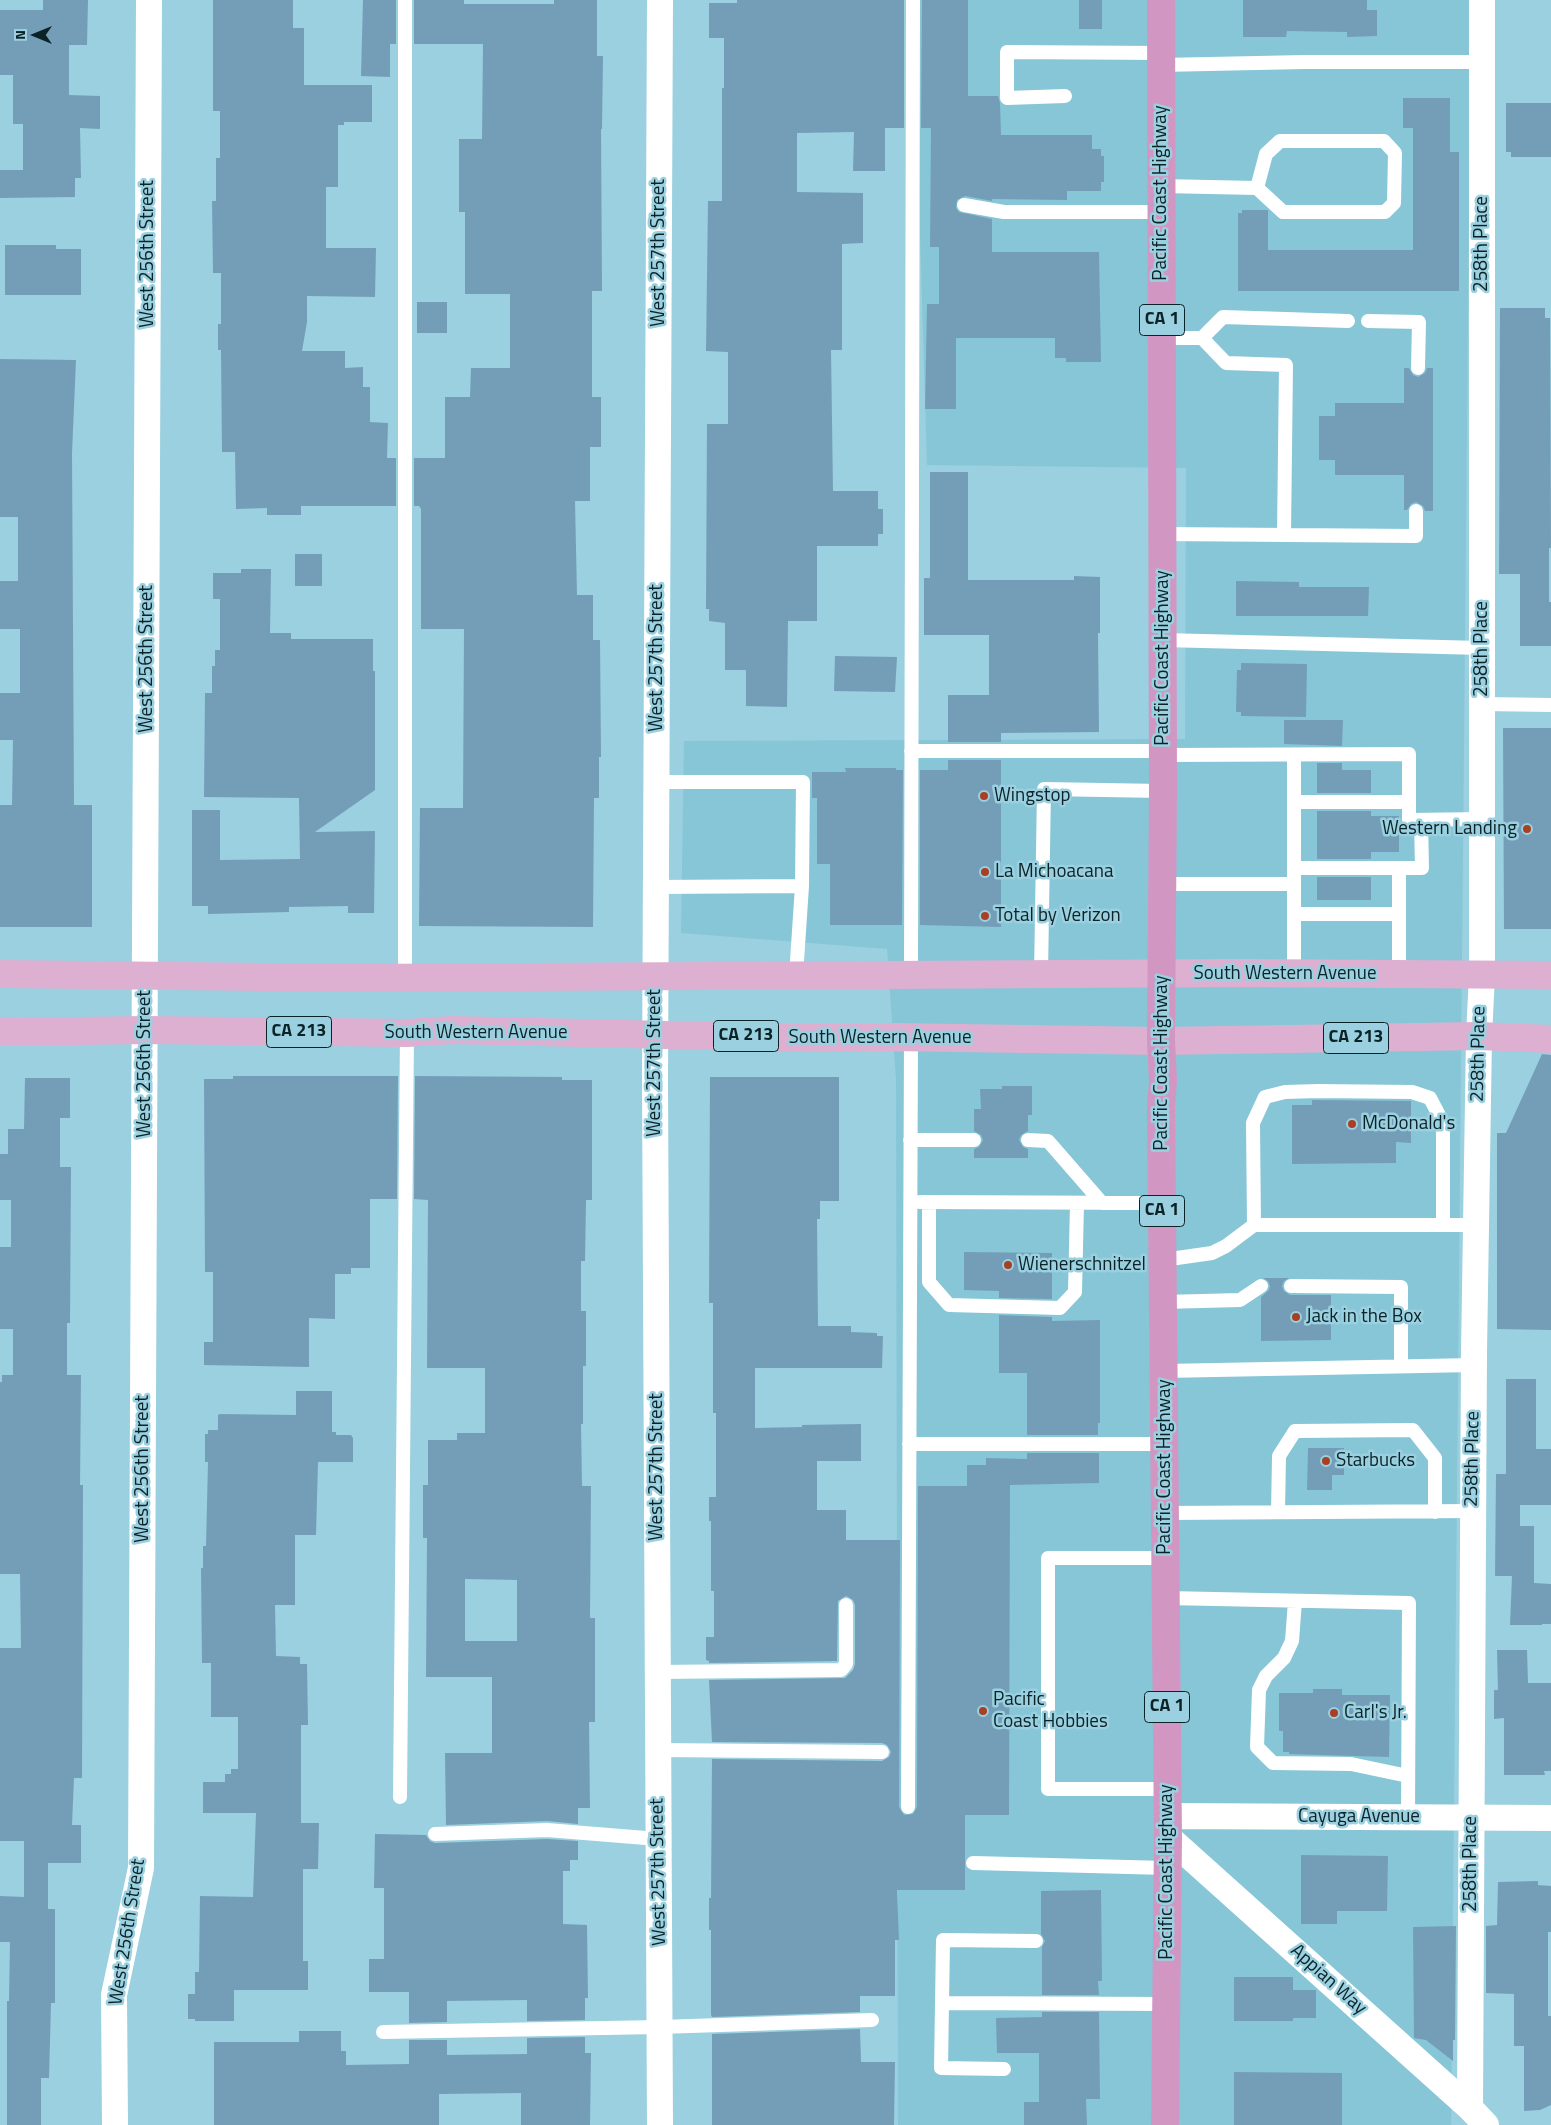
<!DOCTYPE html>
<style>
body{margin:0}
#map{position:relative;width:1551px;height:2125px;overflow:hidden;background:#9ad0df;font-family:"Titillium Web",sans-serif}
canvas{display:block}
.north{position:absolute;left:10px;top:10px;width:50px;height:50px;-webkit-text-stroke:4px #9ad0df;paint-order:stroke;rotate:270deg;font-size:14px;font-weight:700;line-height:20px;text-align:center;color:#0b2227}
.north::after{content:'';display:block;margin:auto;width:18px;height:22px;background:#0b2227;clip-path:polygon(50% 0,100% 100%,50% 72%,0 100%)}
</style>
<div id="map">
<canvas width="1551" height="2125"></canvas>
<div class="north">N</div>
</div>
<script>
const c = document.querySelector('canvas').getContext('2d');
c.lineJoin = 'round';
function paint(path, color) {
  c.fillStyle = color;
  c.fill(path, 'evenodd');
}
function trace(path, color, width, dash) {
  c.strokeStyle = color;
  c.lineWidth = width;
  c.lineCap = dash ? 'butt' : 'round';
  c.setLineDash(dash || []);
  c.stroke(path);
}
function write(font, color, halo, rows, align = 'center') {
  c.font = font + ' "Titillium Web",sans-serif';
  c.lineWidth = 5;
  c.setLineDash([]);
  c.textBaseline = 'middle';
  c.strokeStyle = halo;
  c.fillStyle = color;
  for (const [text, x, y, turn = 0] of rows) {
    c.save();
    c.translate(x, y);
    c.rotate((+turn || 0) * Math.PI / 180);
    c.textAlign = isNaN(turn) ? turn : align;
    if (halo) c.strokeText(text, 0, 0);
    c.fillText(text, 0, 0);
    c.restore();
  }
}
const built = new Path2D(`
 M 913,0 L 1471,0 L 1451,2125 L 898,2125 L 896,1079 L 887,949 L 681,933 L 684,741 L 1185,739 L 1186,468 L 927,465 Z`);
const building = new Path2D(`
 M 43,0 L 88,0 L 87,45 L 69,45 L 69,95 L 100,96 L 100,129 L 80,128 L 81,178 L 75,178 L 75,197 L 0,198 L 0,170 L 23,170 L 23,124 L 13,124 L 13,75 L 0,75 L 0,10 L 43,10 Z
 M 213,0 L 293,0 L 293,28 L 304,28 L 304,85 L 372,85 L 372,122 L 344,122 L 344,125 L 338,125 L 338,187 L 326,187 L 326,248 L 376,248 L 375,297 L 307,296 L 307,322 L 302,351 L 345,351 L 345,368 L 363,367 L 363,387 L 370,387 L 370,422 L 388,423 L 387,458 L 396,458 L 396,506 L 301,506 L 301,515 L 267,515 L 267,508 L 236,509 L 235,452 L 222,452 L 221,350 L 218,350 L 218,324 L 221,324 L 221,273 L 213,273 L 212,201 L 216,201 L 216,158 L 220,158 L 220,111 L 213,111 Z
 M 363,0 L 396,0 L 396,44 L 390,44 L 390,77 L 361,76 Z
 M 414,0 L 464,0 L 464,4 L 554,4 L 554,0 L 597,0 L 597,56 L 603,56 L 602,129 L 601,129 L 602,291 L 592,291 L 592,397 L 601,397 L 601,447 L 590,447 L 590,501 L 575,501 L 577,595 L 593,595 L 593,640 L 600,640 L 601,757 L 599,757 L 599,798 L 594,798 L 593,927 L 419,926 L 420,808 L 463,808 L 464,629 L 421,629 L 421,509 L 419,506 L 414,506 L 414,458 L 445,458 L 445,397 L 470,397 L 471,368 L 510,368 L 510,294 L 465,294 L 465,212 L 459,212 L 459,139 L 482,139 L 483,44 L 414,44 Z
 M 737,0 L 904,0 L 904,128 L 885,128 L 885,171 L 853,171 L 854,132 L 797,133 L 797,192 L 863,193 L 863,243 L 842,244 L 842,350 L 831,350 L 833,491 L 878,491 L 878,509 L 883,509 L 883,534 L 878,534 L 878,546 L 817,546 L 817,621 L 788,621 L 787,707 L 746,706 L 746,670 L 725,670 L 725,623 L 709,621 L 709,609 L 706,609 L 707,424 L 728,424 L 728,352 L 706,351 L 708,201 L 722,201 L 722,88 L 724,88 L 724,38 L 709,38 L 709,3 L 737,3 Z
 M 922,0 L 968,0 L 968,96 L 998,96 L 1000,103 L 1001,135 L 1092,135 L 1092,149 L 1101,149 L 1101,156 L 1104,156 L 1104,182 L 1101,182 L 1101,191 L 1067,191 L 1067,200 L 992,199 L 992,201 L 965,196 L 957,200 L 956,208 L 959,212 L 992,219 L 992,252 L 1099,252 L 1101,362 L 1066,362 L 1066,358 L 1055,358 L 1055,338 L 956,338 L 956,409 L 925,409 L 927,304 L 939,304 L 939,247 L 930,247 L 931,128 L 921,128 Z
 M 1079,0 L 1102,0 L 1102,29 L 1079,29 Z
 M 1243,0 L 1367,0 L 1367,10 L 1377,10 L 1377,36 L 1347,37 L 1347,32 L 1287,31 L 1286,37 L 1243,37 Z
 M 1403,98 L 1450,98 L 1450,152 L 1459,152 L 1459,291 L 1238,291 L 1238,213 L 1242,213 L 1242,210 L 1268,210 L 1268,250 L 1413,250 L 1413,128 L 1403,128 Z
 M 1506,103 L 1551,103 L 1551,157 L 1511,157 L 1511,152 L 1506,152 Z
 M 5,245 L 56,245 L 56,249 L 81,249 L 81,295 L 5,295 Z
 M 417,302 L 447,302 L 447,333 L 417,333 Z
 M 1500,308 L 1545,308 L 1545,318 L 1550,318 L 1551,548 L 1549,548 L 1549,602 L 1551,602 L 1551,646 L 1520,646 L 1520,574 L 1499,574 Z
 M 0,359 L 76,360 L 72,453 L 74,805 L 92,805 L 92,927 L 0,927 L 0,805 L 12,805 L 13,740 L 0,740 L 0,693 L 20,693 L 20,629 L 0,629 L 0,581 L 18,581 L 18,517 L 0,517 Z
 M 1404,368 L 1409,368 L 1413,375 L 1418,377 L 1425,373 L 1427,368 L 1433,368 L 1433,511 L 1425,511 L 1423,506 L 1416,502 L 1411,504 L 1407,510 L 1404,510 L 1404,475 L 1335,475 L 1335,460 L 1319,460 L 1319,416 L 1335,416 L 1335,403 L 1404,403 Z
 M 930,472 L 968,472 L 968,580 L 1074,580 L 1074,576 L 1100,577 L 1100,633 L 1098,633 L 1099,732 L 1001,733 L 1001,742 L 948,742 L 948,695 L 989,695 L 989,635 L 924,635 L 924,578 L 930,578 Z
 M 295,554 L 322,554 L 322,586 L 295,586 Z
 M 241,569 L 271,569 L 270,633 L 291,633 L 291,639 L 373,639 L 373,671 L 375,671 L 375,790 L 315,832 L 375,831 L 374,913 L 348,913 L 348,906 L 289,907 L 289,912 L 208,914 L 208,906 L 192,906 L 192,810 L 220,810 L 220,860 L 300,859 L 299,798 L 204,797 L 205,693 L 212,693 L 212,666 L 215,666 L 215,650 L 220,650 L 220,599 L 213,599 L 213,573 L 241,573 Z
 M 1236,581 L 1299,582 L 1299,587 L 1369,587 L 1368,616 L 1236,616 Z
 M 835,656 L 897,657 L 895,692 L 834,691 Z
 M 1241,663 L 1307,664 L 1306,717 L 1241,716 L 1241,712 L 1236,712 L 1237,670 L 1241,670 Z
 M 1284,720 L 1343,720 L 1342,746 L 1284,744 Z
 M 1503,728 L 1551,728 L 1551,929 L 1504,929 Z
 M 948,760 L 1001,760 L 1001,927 L 920,925 L 920,770 L 948,770 Z
 M 1317,763 L 1342,763 L 1342,770 L 1371,770 L 1371,793 L 1317,793 Z
 M 845,768 L 896,768 L 896,770 L 903,770 L 902,925 L 830,925 L 830,864 L 817,864 L 817,798 L 812,798 L 812,772 L 846,772 Z
 M 1317,811 L 1371,811 L 1371,816 L 1399,816 L 1399,852 L 1371,852 L 1371,859 L 1317,859 Z
 M 1317,877 L 1371,877 L 1371,900 L 1317,900 Z
 M 1542,1054 L 1551,1055 L 1551,1330 L 1497,1329 L 1497,1133 L 1506,1133 Z
 M 233,1076 L 398,1076 L 397,1199 L 370,1199 L 370,1268 L 351,1268 L 351,1274 L 335,1274 L 335,1319 L 309,1318 L 309,1367 L 204,1365 L 204,1342 L 213,1342 L 213,1272 L 205,1272 L 204,1079 L 233,1079 Z
 M 415,1076 L 562,1077 L 562,1080 L 592,1080 L 592,1200 L 586,1200 L 585,1261 L 581,1261 L 581,1311 L 586,1311 L 586,1366 L 583,1366 L 583,1424 L 581,1424 L 582,1486 L 591,1486 L 590,1618 L 595,1618 L 595,1722 L 589,1722 L 590,1808 L 578,1808 L 578,1824 L 547,1821 L 446,1825 L 445,1753 L 492,1753 L 492,1677 L 426,1677 L 427,1538 L 423,1538 L 423,1485 L 428,1485 L 428,1440 L 457,1440 L 457,1433 L 485,1433 L 485,1368 L 427,1368 L 428,1200 L 414,1199 ZM 465,1579 L 517,1580 L 517,1641 L 465,1641 Z
 M 710,1077 L 839,1077 L 839,1201 L 820,1201 L 820,1219 L 817,1219 L 818,1326 L 851,1326 L 851,1332 L 877,1333 L 877,1336 L 883,1336 L 882,1368 L 755,1368 L 755,1428 L 802,1427 L 802,1425 L 861,1424 L 861,1461 L 817,1461 L 817,1510 L 846,1510 L 846,1540 L 900,1540 L 899,1807 L 904,1815 L 913,1814 L 917,1807 L 918,1486 L 967,1486 L 967,1465 L 986,1465 L 986,1458 L 1027,1459 L 1027,1453 L 1099,1453 L 1099,1483 L 1010,1485 L 1009,1815 L 965,1815 L 965,1890 L 897,1890 L 899,1940 L 895,1940 L 895,1996 L 860,1996 L 860,2012 L 712,2017 L 711,2015 L 711,1930 L 709,1930 L 709,1898 L 711,1898 L 712,1759 L 882,1761 L 889,1757 L 891,1752 L 887,1745 L 882,1743 L 712,1742 L 709,1680 L 845,1678 L 853,1670 L 855,1664 L 855,1605 L 853,1600 L 846,1596 L 838,1601 L 837,1661 L 709,1663 L 709,1661 L 706,1660 L 706,1637 L 714,1637 L 714,1591 L 711,1591 L 711,1521 L 709,1521 L 709,1497 L 716,1497 L 716,1413 L 713,1413 L 713,1303 L 709,1303 Z
 M 25,1078 L 70,1078 L 70,1118 L 60,1118 L 60,1167 L 71,1167 L 70,1323 L 67,1323 L 67,1375 L 81,1375 L 80,1485 L 83,1485 L 82,1778 L 74,1778 L 72,1825 L 81,1825 L 81,1863 L 48,1863 L 48,1909 L 55,1909 L 55,2003 L 51,2003 L 49,2078 L 41,2078 L 41,2125 L 7,2125 L 7,2001 L 9,2001 L 10,1942 L 0,1942 L 0,1896 L 24,1897 L 24,1841 L 0,1841 L 0,1648 L 21,1648 L 20,1574 L 0,1574 L 0,1382 L 2,1382 L 2,1375 L 13,1375 L 13,1329 L 0,1329 L 0,1247 L 11,1247 L 11,1200 L 0,1200 L 0,1154 L 8,1154 L 8,1129 L 24,1129 Z
 M 1002,1086 L 1032,1086 L 1032,1115 L 1028,1115 L 1028,1131 L 1021,1135 L 1019,1140 L 1023,1147 L 1028,1149 L 1028,1158 L 974,1158 L 974,1149 L 979,1147 L 983,1140 L 981,1135 L 974,1131 L 974,1109 L 981,1109 L 980,1089 L 1002,1089 Z
 M 1312,1100 L 1411,1101 L 1411,1143 L 1396,1142 L 1396,1163 L 1292,1164 L 1292,1105 L 1312,1105 Z
 M 964,1252 L 1052,1253 L 1052,1299 L 999,1298 L 999,1291 L 964,1290 Z
 M 1263,1278 L 1289,1278 L 1284,1281 L 1282,1286 L 1284,1291 L 1290,1295 L 1331,1295 L 1331,1340 L 1261,1341 L 1261,1297 L 1269,1290 L 1270,1286 L 1268,1281 Z
 M 999,1315 L 1052,1317 L 1052,1321 L 1100,1320 L 1100,1423 L 1098,1423 L 1098,1435 L 1027,1435 L 1027,1373 L 999,1373 Z
 M 1506,1379 L 1536,1379 L 1536,1449 L 1551,1449 L 1551,1505 L 1520,1505 L 1520,1526 L 1534,1526 L 1534,1583 L 1551,1584 L 1551,1624 L 1542,1624 L 1542,1625 L 1510,1625 L 1512,1576 L 1495,1576 L 1496,1474 L 1506,1474 Z
 M 296,1391 L 332,1391 L 332,1432 L 336,1432 L 336,1435 L 351,1435 L 353,1438 L 353,1462 L 318,1462 L 316,1535 L 295,1535 L 295,1605 L 275,1605 L 276,1656 L 300,1657 L 300,1664 L 307,1664 L 308,1725 L 301,1725 L 301,1823 L 319,1823 L 318,1869 L 303,1869 L 303,1961 L 308,1961 L 308,1990 L 234,1990 L 234,2021 L 195,2021 L 195,2019 L 188,2019 L 188,1994 L 195,1994 L 195,1972 L 199,1972 L 200,1896 L 253,1897 L 256,1813 L 203,1813 L 203,1782 L 225,1782 L 225,1774 L 231,1774 L 231,1769 L 238,1769 L 238,1717 L 211,1717 L 211,1663 L 202,1663 L 201,1568 L 203,1568 L 203,1546 L 206,1546 L 208,1462 L 205,1462 L 205,1434 L 208,1434 L 208,1430 L 218,1430 L 218,1415 L 220,1414 L 296,1415 Z
 M 1308,1448 L 1344,1448 L 1344,1475 L 1332,1475 L 1332,1490 L 1307,1490 Z
 M 1497,1650 L 1527,1650 L 1528,1683 L 1551,1683 L 1551,1771 L 1544,1771 L 1545,1775 L 1504,1775 L 1504,1718 L 1494,1719 L 1494,1690 L 1498,1690 Z
 M 1313,1689 L 1342,1689 L 1342,1695 L 1390,1695 L 1389,1757 L 1289,1754 L 1289,1752 L 1283,1752 L 1283,1731 L 1279,1731 L 1279,1693 L 1313,1693 Z
 M 375,1834 L 426,1835 L 430,1841 L 435,1843 L 547,1839 L 578,1841 L 578,1860 L 570,1860 L 570,1871 L 563,1871 L 563,1924 L 587,1925 L 588,1998 L 585,1998 L 585,2020 L 527,2021 L 527,2000 L 447,2001 L 447,2022 L 409,2023 L 409,1992 L 369,1992 L 369,1959 L 384,1959 L 384,1888 L 374,1888 Z
 M 1301,1855 L 1388,1856 L 1387,1911 L 1337,1911 L 1337,1924 L 1301,1924 Z
 M 1538,1881 L 1538,1885 L 1551,1886 L 1551,1932 L 1548,1932 L 1548,2016 L 1551,2016 L 1551,2105 L 1540,2110 L 1524,2111 L 1524,2046 L 1514,2046 L 1514,1994 L 1486,1993 L 1486,1926 L 1497,1925 L 1498,1882 Z
 M 1101,1890 L 1102,1981 L 1098,1981 L 1099,1995 L 1042,1995 L 1042,1947 L 1045,1941 L 1041,1934 L 1041,1891 Z
 M 1456,1926 L 1455,2040 L 1453,2040 L 1453,2061 L 1426,2040 L 1414,2038 L 1413,1927 Z
 M 1234,1977 L 1293,1977 L 1293,1990 L 1316,1990 L 1316,2018 L 1293,2018 L 1293,2021 L 1234,2021 Z
 M 1042,2012 L 1099,2012 L 1100,2099 L 1086,2099 L 1087,2125 L 1024,2125 L 1024,2102 L 1039,2102 L 1039,2053 L 997,2053 L 996,2018 L 1042,2017 Z
 M 860,2029 L 861,2062 L 895,2062 L 894,2125 L 712,2125 L 712,2034 Z
 M 299,2031 L 341,2031 L 341,2051 L 346,2051 L 346,2065 L 409,2064 L 409,2040 L 447,2040 L 447,2055 L 527,2054 L 527,2038 L 585,2037 L 585,2053 L 591,2053 L 590,2125 L 521,2125 L 521,2093 L 439,2094 L 439,2125 L 214,2125 L 214,2042 L 299,2042 Z
 M 1234,2072 L 1342,2073 L 1342,2125 L 1234,2125 Z`);
const service = new Path2D(`
 M 1161,65 L 1305,62 L 1482,62
 M 1065,96 L 1007,98 L 1007,52 L 1161,53
 M 1162,186 L 1257,188 L 1283,212 L 1385,212 L 1394,203 L 1395,153 L 1384,141 L 1280,141 L 1266,154 L 1257,188
 M 964,205 L 1004,212 L 1162,212
 M 1368,321 L 1419,322 L 1418,368
 M 1162,338 L 1202,338 L 1226,363 L 1286,365 L 1284,535
 M 1202,338 L 1223,317 L 1348,321
 M 1162,534 L 1416,536 L 1416,511
 M 1163,640 L 1482,648
 M 1482,704 L 1551,705
 M 911,751 L 1163,751
 M 1163,755 L 1409,754 L 1409,820 L 1482,819
 M 1294,755 L 1294,974
 M 1294,802 L 1409,802
 M 1294,868 L 1422,868 L 1421,820
 M 1399,868 L 1399,974
 M 1162,884 L 1294,884
 M 656,887 L 802,886 L 803,782 L 657,782
 M 1294,914 L 1399,914
 M 1041,975 L 1044,789 L 1163,791
 M 796,976 L 802,886
 M 911,976 L 913,0
 M 405,977 L 405,0
 M 910,1140 L 974,1140
 M 1028,1140 L 1048,1141 L 1102,1203
 M 920,1202 L 1162,1203
 M 929,1202 L 929,1282 L 949,1305 L 1060,1308 L 1075,1292 L 1077,1203
 M 1254,1225 L 1253,1123 L 1265,1097 L 1285,1092 L 1318,1091 L 1412,1092 L 1430,1098 L 1443,1123 L 1443,1225
 M 1163,1260 L 1212,1253 L 1226,1246 L 1254,1225 L 1476,1225
 M 1291,1286 L 1401,1287 L 1401,1366
 M 1163,1302 L 1240,1300 L 1261,1286
 M 1164,1371 L 1474,1365
 M 909,1444 L 1164,1444
 M 1278,1512 L 1279,1456 L 1295,1431 L 1413,1430 L 1435,1458 L 1435,1512
 M 1165,1513 L 1473,1511
 M 1165,1558 L 1048,1558 L 1048,1789 L 1167,1789
 M 1166,1598 L 1409,1603 L 1408,1818
 M 1295,1601 L 1292,1641 L 1284,1658 L 1266,1676 L 1259,1690 L 1257,1747 L 1273,1763 L 1351,1764 L 1408,1776
 M 658,1672 L 841,1670 L 846,1664 L 846,1605
 M 658,1750 L 882,1752
 M 400,1797 L 407,1033
 M 908,1807 L 911,1037
 M 435,1834 L 547,1830 L 658,1839
 M 973,1863 L 1167,1868
 M 943,2003 L 1166,2004
 M 383,2032 L 660,2027 L 872,2020
 M 1004,2069 L 941,2068 L 943,1940 L 1036,1941`);
const minor = new Path2D(`
 M 660,0 L 655,1081 L 660,2125
 M 1168,1816 L 1551,1818
 M 1168,1837 L 1470,2108 L 1486,2125
 M 1470,2108 L 1474,1353 L 1479,1036 L 1482,975 L 1482,0
 M 115,2125 L 114,1995 L 141,1868 L 149,0`);
const primary = new Path2D(`
 M 0,974 L 351,978 L 1239,973 L 1551,975
 M 0,1032 L 146,1030 L 407,1033 L 453,1030 L 795,1038 L 892,1037 L 1161,1041 L 1479,1036 L 1551,1039`);
const trunk = new Path2D(`
 M 1161,0 L 1163,791 L 1161,1041 L 1163,1081 L 1161,1106 L 1168,1837 L 1165,2125`);
const markers = [
 [984,796,5,"#a84024"],
 [1527,829,5,"#a84024"],
 [985,872,5,"#a84024"],
 [985,916,5,"#a84024"],
 [1352,1124,5,"#a84024"],
 [1008,1265,5,"#a84024"],
 [1296,1317,5,"#a84024"],
 [1326,1461,5,"#a84024"],
 [983,1711,5,"#a84024"],
 [1334,1713,5,"#a84024"]
];
const shields = [
 [1162,320,45],
 [299,1032,65],
 [746,1036,65],
 [1356,1038,65],
 [1162,1211,45],
 [1167,1707,45]
];
const shieldNames = [
 ["CA 1",1162,320],
 ["CA 213",299,1032],
 ["CA 213",746,1036],
 ["CA 213",1356,1038],
 ["CA 1",1162,1211],
 ["CA 1",1167,1707]
];
const streetNames = [
 ["Pacific Coast Highway",1161,193,-90],
 ["258th Place",1482,244,-90],
 ["West 257th Street",659,253,-90],
 ["West 256th Street",148,254,-90],
 ["258th Place",1482,649,-90],
 ["West 257th Street",657,658,-90],
 ["Pacific Coast Highway",1163,658,-90],
 ["West 256th Street",147,659,-90],
 ["South Western Avenue",1285,974],
 ["South Western Avenue",476,1033],
 ["South Western Avenue",880,1038],
 ["258th Place",1479,1054,-89],
 ["West 257th Street",655,1063,-90],
 ["Pacific Coast Highway",1162,1063,-90],
 ["West 256th Street",145,1064,-90],
 ["258th Place",1473,1459,-89],
 ["West 257th Street",657,1467,-90],
 ["Pacific Coast Highway",1165,1467,-90],
 ["West 256th Street",143,1469,-90],
 ["Cayuga Avenue",1359,1817],
 ["258th Place",1471,1864,-90],
 ["West 257th Street",659,1872,-91],
 ["Pacific Coast Highway",1167,1872,-90],
 ["West 256th Street",128,1932,-81],
 ["Appian Way",1328,1980,42]
];
const poiNames = [
 ["Wingstop",994,796],
 ["Western Landing",1517,829,"right"],
 ["La Michoacana",995,872],
 ["Total by Verizon",995,916],
 ["McDonald's",1362,1124],
 ["Wienerschnitzel",1018,1265],
 ["Jack in the Box",1306,1317],
 ["Starbucks",1336,1461],
 ["Pacific",993,1700],
 ["Coast Hobbies",993,1722],
 ["Carl's Jr.",1344,1713]
];
paint(built, '#86c6d7');
paint(building, '#749eb8');
trace(service, '#fff', 14);
trace(minor, '#fff', 26);
trace(primary, '#ddb0d2', 28);
trace(trunk, '#d296c3', 28);
for (const [x, y, r, color] of markers) {
  const dot = new Path2D();
  dot.arc(x, y, r, 0, 2 * Math.PI);
  c.fillStyle = color;
  c.fill(dot);
  trace(dot, '#9ad0df', 2);
}
for (const [x, y, w] of shields) {
  const box = new Path2D();
  box.roundRect(x - w / 2, y - 15.5, w, 31, 4);
  c.fillStyle = '#9ad0df';
  c.fill(box);
  trace(box, '#0b2227', 1);
}
write('bold 18px', '#0b2227', null, shieldNames);
write('19px', '#0b2227', '#9ad0df', streetNames);
write('19px', '#0b2227', '#9ad0df', poiNames, 'left');
</script>
